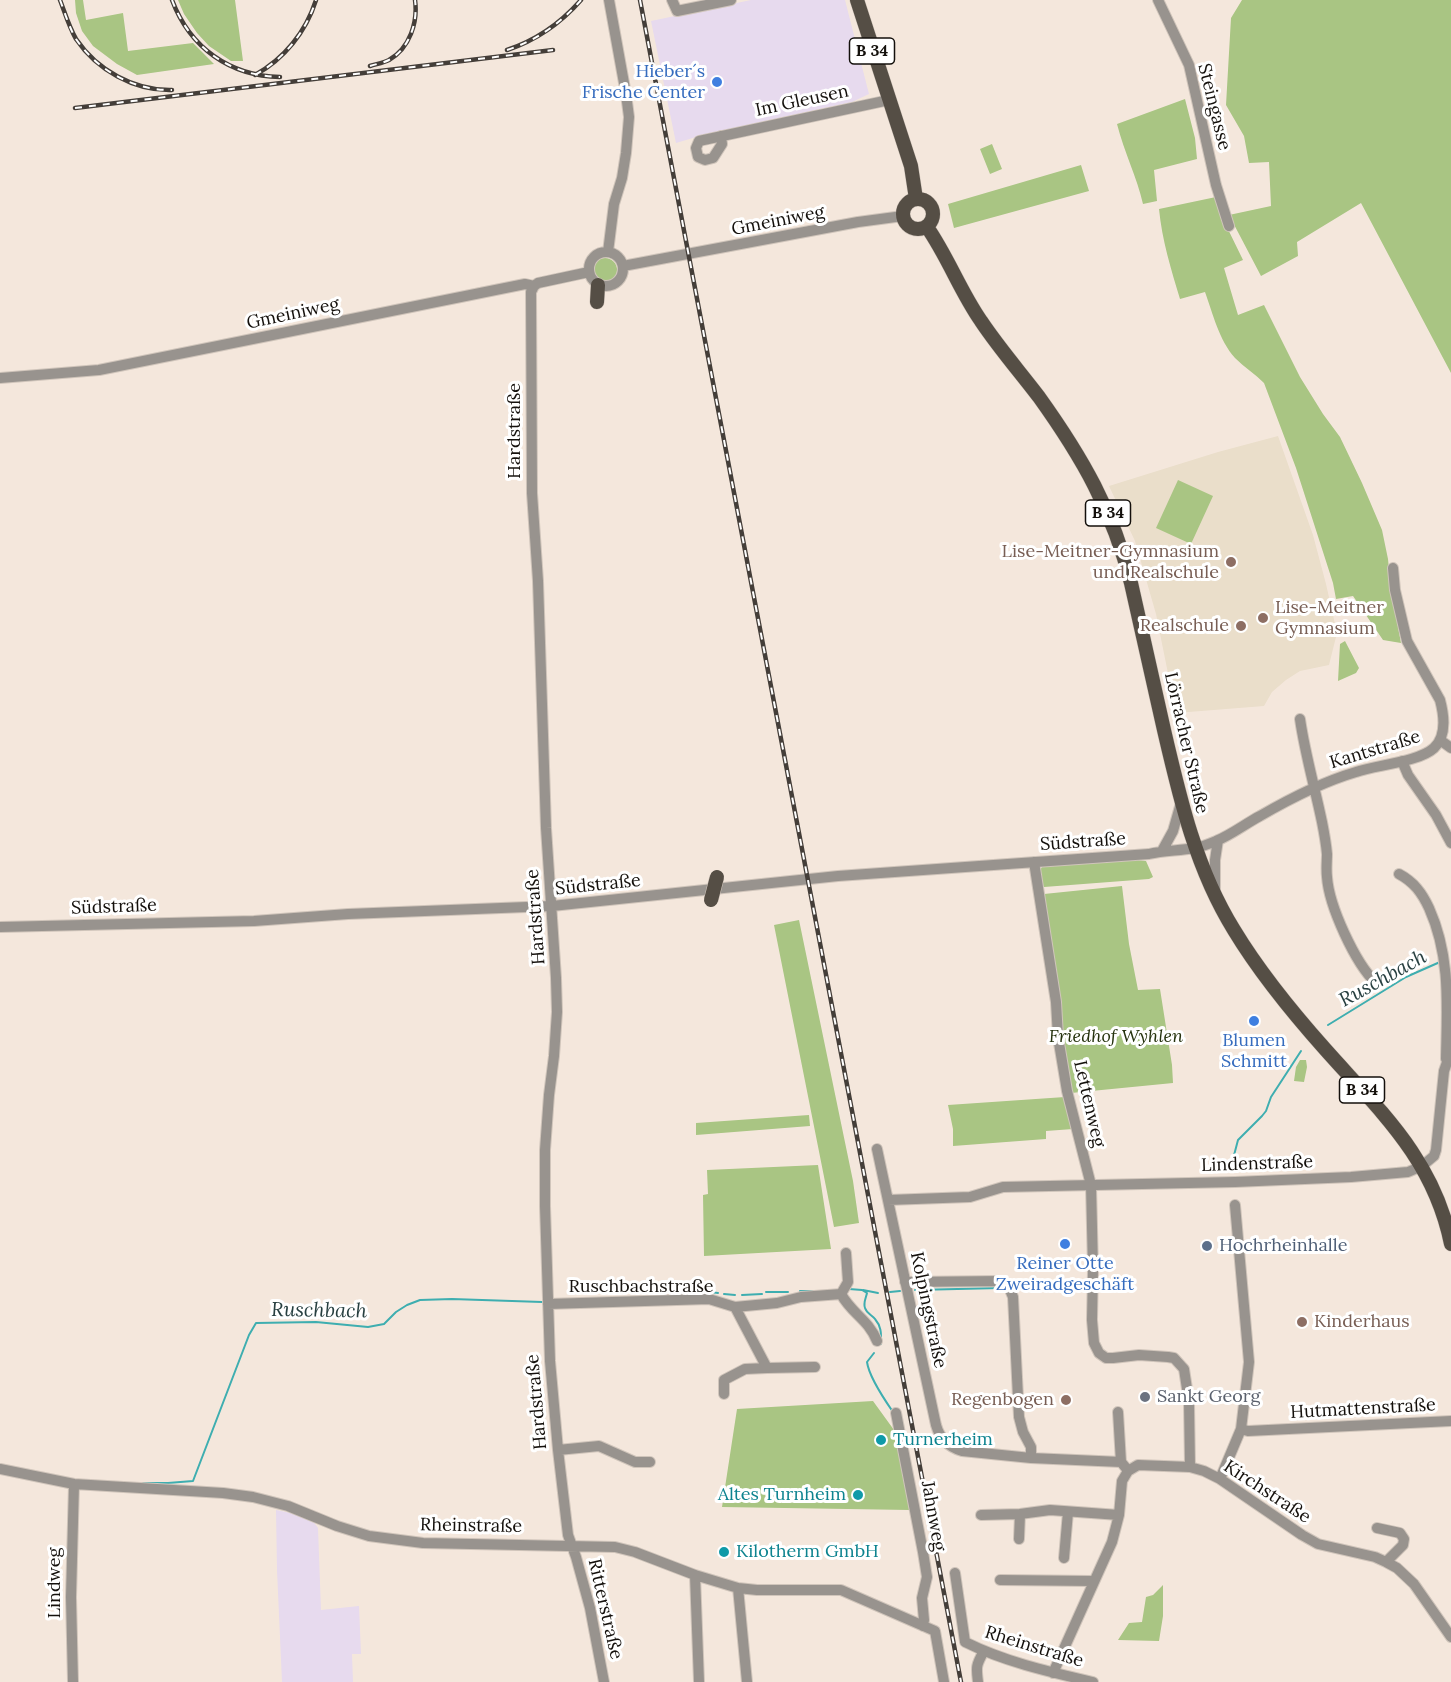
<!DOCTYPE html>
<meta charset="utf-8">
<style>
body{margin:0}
canvas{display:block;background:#f4e7dc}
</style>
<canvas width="1451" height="1682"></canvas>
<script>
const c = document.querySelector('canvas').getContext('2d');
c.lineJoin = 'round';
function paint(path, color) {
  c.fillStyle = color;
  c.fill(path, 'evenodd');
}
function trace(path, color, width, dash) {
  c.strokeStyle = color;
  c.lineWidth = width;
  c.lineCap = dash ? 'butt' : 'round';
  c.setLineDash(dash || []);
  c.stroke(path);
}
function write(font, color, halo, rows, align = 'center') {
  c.font = font + ' Lora,serif';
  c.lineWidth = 6;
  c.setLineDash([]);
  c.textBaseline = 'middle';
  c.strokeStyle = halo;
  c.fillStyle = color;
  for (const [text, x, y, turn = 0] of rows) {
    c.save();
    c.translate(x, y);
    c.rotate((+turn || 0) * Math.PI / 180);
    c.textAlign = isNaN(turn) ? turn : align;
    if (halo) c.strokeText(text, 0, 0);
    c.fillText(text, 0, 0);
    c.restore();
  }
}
const commercial = new Path2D(`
 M 751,0 L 845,0 L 869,94 L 852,102 L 703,135 L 676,143 L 651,21 Z
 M 276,1510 L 300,1515 L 313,1521 L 318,1528 L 321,1610 L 359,1606 L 361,1654 L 352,1654 L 353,1682 L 282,1682 L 277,1570 Z`);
const education = new Path2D(`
 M 1278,436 L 1313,535 L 1326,584 L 1337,633 L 1329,665 L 1300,671 L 1286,680 L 1272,692 L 1264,706 L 1176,713 L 1156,614 L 1135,541 L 1109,486 L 1218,452 Z`);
const green = new Path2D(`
 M 75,0 L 83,0 L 86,20 L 123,13 L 128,51 L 193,43 L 214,64 L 137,75 L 117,64 L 93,46 L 82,31 L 76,13 Z
 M 178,0 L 235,0 L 243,61 L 231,61 L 209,46 L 197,33 L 184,14 Z
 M 1242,0 L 1451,0 L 1451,373 L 1361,203 L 1297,242 L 1298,256 L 1261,276 L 1229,215 L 1271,206 L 1269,162 L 1249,163 L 1244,136 L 1226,105 L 1231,18 Z
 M 1185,99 L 1195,138 L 1197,159 L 1154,170 L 1157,201 L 1143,204 C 1137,177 1124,152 1117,124 Z
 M 992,144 L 1002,169 L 990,174 L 980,149 Z
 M 1081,165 L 1089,191 L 954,228 L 948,204 Z
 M 1216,197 L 1222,217 L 1243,260 L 1224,268 L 1238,315 L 1264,305 L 1300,377 L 1323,414 L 1340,437 L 1362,483 L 1382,530 L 1388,559 L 1391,589 L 1401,643 L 1383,640 L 1353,596 L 1336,599 L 1333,583 L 1296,468 L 1264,383 C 1255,374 1244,367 1235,358 C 1219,340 1213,314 1205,292 L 1180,299 C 1171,269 1162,240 1159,209 Z
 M593 270a12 12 0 1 1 24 0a12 12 0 1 1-24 0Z
 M 1178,480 L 1213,496 L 1191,544 L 1156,528 Z
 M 1345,641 L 1359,668 L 1356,673 L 1338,681 L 1340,644 Z
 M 1137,860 L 1146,861 L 1153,877 L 1149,879 L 1044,887 L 1040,882 L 1039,871 L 1043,866 Z
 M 1122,886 L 1129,944 L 1138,990 L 1160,989 L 1172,1065 L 1173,1083 L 1071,1093 L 1044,894 Z
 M 799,920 L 853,1181 L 859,1223 L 834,1227 L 774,925 Z
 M 1300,1060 L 1306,1060 L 1307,1067 L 1304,1082 L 1294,1081 L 1296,1067 Z
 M 1065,1097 L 1073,1129 L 1046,1131 L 1046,1139 L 953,1146 L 953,1129 L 948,1105 Z
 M 809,1115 L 810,1126 L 696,1135 L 696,1123 Z
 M 818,1165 L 831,1249 L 704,1256 L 703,1195 L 708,1194 L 707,1170 Z
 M 873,1401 L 894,1430 L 910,1510 L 722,1507 L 737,1409 Z
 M 1163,1585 L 1163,1616 L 1159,1641 L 1118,1640 L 1129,1623 L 1142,1622 L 1146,1597 L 1153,1595 Z`);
const stream = new Path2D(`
 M 1328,1025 L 1406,977 L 1440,962
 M 1233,1159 L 1238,1140 L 1262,1116 L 1266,1111 L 1271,1097 L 1301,1051
 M 1097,1280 L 1105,1280
 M 1014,1286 L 1018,1288 L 1076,1286 L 1085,1283
 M 849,1289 L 862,1290 L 867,1293 C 866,1298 863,1303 865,1308 C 867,1314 872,1315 875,1319 C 882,1327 881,1335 881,1344
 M 863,1290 L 878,1293
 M 915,1290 L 1000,1288
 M 800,1291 L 816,1291
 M 766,1292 L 788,1292
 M 890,1292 L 900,1291
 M 724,1294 L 735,1295
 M 673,1295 L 710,1292 L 718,1293
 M 742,1295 L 762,1294
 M 874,1353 L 867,1362 C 869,1377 884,1399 893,1412
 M 143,1483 L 168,1483 L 193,1481 L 249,1335 L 256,1323 L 316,1322 L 368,1327 L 384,1324 L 396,1312 L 407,1305 L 420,1300 L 452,1299 L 542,1302`);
const minor = new Path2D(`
 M 672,0 L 677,11 L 731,0
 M 1158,0 L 1189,65 L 1216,185 L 1229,226
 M 721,136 L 722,144 L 713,158 L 705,160 L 698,157 L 696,148 L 699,141 L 889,100
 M589 269a17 17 0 1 1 34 0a17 17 0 1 1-34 0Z
 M 608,252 L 614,204 L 622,178 L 626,153 L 629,117 L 626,94 L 609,0
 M 623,266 L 858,222 L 903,216
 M 534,286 L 531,292 L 532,493 L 538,581 L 546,828 L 556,978 L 557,1012 L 554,1056 L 549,1095 L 545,1150 L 545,1206 L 550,1361 L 558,1450 L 568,1535 L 576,1557 L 590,1608 L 604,1682
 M 0,378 L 99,370 L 525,284 L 534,286 L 538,283 L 589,272
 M 1300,719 C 1305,754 1315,788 1322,822 C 1324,832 1326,843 1327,854 C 1327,861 1326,869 1327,877 C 1329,906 1355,963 1376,983
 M 1440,740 L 1451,748
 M 1402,761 L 1408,775 L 1436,815 L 1451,843
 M 1162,851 L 1173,831 L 1181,803
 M 1034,862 L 1056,1002 L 1058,1037 L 1067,1091 L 1091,1185 L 1093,1269 L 1092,1320 L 1094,1343 L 1099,1353 L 1106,1358 L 1113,1358 L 1139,1355 L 1168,1357 L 1174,1358 L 1184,1369 L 1189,1402 L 1190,1467
 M 1399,874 C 1414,882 1422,893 1429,908 C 1451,957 1447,1006 1446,1059
 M 1215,894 L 1215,860 L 1218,840
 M 0,927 L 254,921 L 348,914 L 552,906 L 838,876 L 1149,854 C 1164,850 1179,851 1194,848 C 1201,847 1209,844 1216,841 C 1231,835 1245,824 1260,816 C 1291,798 1322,782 1356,772 C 1376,765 1419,762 1434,748 C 1447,736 1444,715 1440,700 L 1407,641 L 1395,590 L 1393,568
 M 877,1149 L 936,1425 C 940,1439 948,1447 962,1451 L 1031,1458 L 1121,1462
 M 888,1200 L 970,1197 L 1003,1187 L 1235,1182 L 1351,1177 L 1408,1172 L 1422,1166 L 1434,1156 L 1436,1150 L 1444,1071 L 1451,1051
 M 846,1253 L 848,1282 L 841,1294 C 852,1314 868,1319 877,1341
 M 905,1282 L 1002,1281 L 1008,1285 L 1013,1297 L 1019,1417 L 1023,1432 L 1031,1447 L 1031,1458
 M 548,1304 L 709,1299 L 735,1307 L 777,1303 L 801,1297 L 841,1294
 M 735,1307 L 767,1368 L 815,1367
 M 724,1394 L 724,1380 L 745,1369 L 767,1368
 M 1118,1412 L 1121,1462 L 1126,1468
 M 896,1413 L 923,1552 L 927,1577 L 922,1598 L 924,1620 L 923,1626
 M 1241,1429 L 1248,1431 L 1451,1421
 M 558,1450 L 599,1446 L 635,1462 L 650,1462
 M 0,1469 L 74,1484 L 223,1493 L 253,1497 L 288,1506 L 337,1526 L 369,1536 L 423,1543 L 615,1547 L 635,1552 L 695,1575 L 738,1588 L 757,1590 L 841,1590 L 935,1631 L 944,1682
 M 1220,1479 L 1241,1429 L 1249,1362 L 1235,1205
 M 981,1515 L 1020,1514 L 1050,1510 L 1119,1515
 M 1377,1528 L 1400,1533 L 1404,1539 L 1403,1545 L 1386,1562
 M 1019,1539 L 1020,1514
 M 1064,1558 L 1068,1512
 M 955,1573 L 965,1642 C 1005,1662 1050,1672 1093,1682
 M 695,1575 L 699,1682
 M 1000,1580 L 1093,1581
 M 738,1588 L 747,1682
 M 1053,1673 L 1112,1542 L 1119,1515 L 1122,1481 L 1128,1471 L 1138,1465 L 1190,1467 L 1204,1471 L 1220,1479 L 1302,1535 L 1318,1544 L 1375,1557 L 1386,1562 L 1397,1568 L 1414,1584 L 1451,1637
 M 73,1682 L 71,1597 L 74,1484
 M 978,1682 C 976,1667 976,1665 984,1651`);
const major = new Path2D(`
 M 857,0 L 911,166 L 916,199
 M903 214a15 15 0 1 1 30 0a15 15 0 1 1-30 0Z
 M 927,227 C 948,257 960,291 981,321 C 999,348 1020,372 1039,397 C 1082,457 1113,511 1131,583 C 1142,632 1153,681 1164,730 C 1180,799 1196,869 1234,930 C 1260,973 1292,1012 1325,1049 C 1380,1111 1434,1159 1451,1244
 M 597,302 L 598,285`);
const rail = new Path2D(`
 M 60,0 C 65,13 69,27 76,39 C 97,70 134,91 172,90
 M 172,0 C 190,48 230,76 280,77
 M 640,0 L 961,1682
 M 507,50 C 537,40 560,24 581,0
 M 370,66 C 376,64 383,63 389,60 C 410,48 418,22 415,0
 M 255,75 C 284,59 306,32 316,0
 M 75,108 L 553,50`);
const majorBridge = new Path2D(`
 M 711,900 L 717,877`);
const markers = [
 [717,82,6,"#3f7fe0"],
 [1231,562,6,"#8d6e63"],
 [1263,618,6,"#8d6e63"],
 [1241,626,6,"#8d6e63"],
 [1254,1021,6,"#3f7fe0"],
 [1065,1244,6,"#3f7fe0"],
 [1207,1246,6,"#5c6f8a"],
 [1302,1322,6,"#8d6e63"],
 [1145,1397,6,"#6b7280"],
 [1066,1400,6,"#8d6e63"],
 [881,1440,6,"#0f9aa8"],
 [858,1495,6,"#0f9aa8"],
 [724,1552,6,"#0f9aa8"]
];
const shields = [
 [872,51,45],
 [1108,513,45],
 [1362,1090,45]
];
const shieldNames = [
 ["B 34",872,51],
 ["B 34",1108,513],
 ["B 34",1362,1090]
];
const shopNames = [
 ["Hieber´s",705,72,"right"],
 ["Frische Center",705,93,"right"],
 ["Blumen",1254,1041],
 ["Schmitt",1254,1062],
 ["Reiner Otte",1065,1264],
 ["Zweiradgeschäft",1065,1285]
];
const streetNames = [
 ["Im Gleusen",802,101,-12],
 ["Steingasse",1214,107,76],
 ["Gmeiniweg",778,221,-11],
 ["Gmeiniweg",293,314,-12],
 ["Hardstraße",515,431,-90],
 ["Lörracher Straße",1186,743,77],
 ["Kantstraße",1375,750,-17],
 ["Südstraße",1083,842,-4],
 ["Südstraße",598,885,-6],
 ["Südstraße",114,907,-2],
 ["Hardstraße",536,917,-94],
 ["Lettenweg",1089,1104,77],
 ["Lindenstraße",1257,1164,-2],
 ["Ruschbachstraße",641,1287],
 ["Kolpingstraße",928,1310,78],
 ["Hardstraße",537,1402,-95],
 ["Hutmattenstraße",1363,1409,-3],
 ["Kirchstraße",1267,1492,33],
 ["Jahnweg",933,1516,80],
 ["Rheinstraße",471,1526,1],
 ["Lindweg",55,1583,-90],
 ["Ritterstraße",605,1609,77],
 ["Rheinstraße",1034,1647,17]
];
const educationNames = [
 ["Lise-Meitner-Gymnasium",1219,552],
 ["und Realschule",1219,573],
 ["Lise-Meitner",1275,608,"left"],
 ["Gymnasium",1275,629,"left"],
 ["Realschule",1229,626],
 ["Kinderhaus",1314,1322,"left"],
 ["Regenbogen",1054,1400]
];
const parkNames = [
 ["Friedhof Wyhlen",1116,1037]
];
const serviceNames = [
 ["Hochrheinhalle",1219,1246]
];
const worshipNames = [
 ["Sankt Georg",1157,1397]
];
const cultureNames = [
 ["Turnerheim",893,1440],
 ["Altes Turnheim",846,1495,"right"],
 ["Kilotherm GmbH",736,1552]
];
const waterNames = [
 ["Ruschbach",1383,979,-29],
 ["Ruschbach",319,1311,1]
];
paint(commercial, '#e7daee');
paint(education, '#eadeca');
paint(green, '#a9c583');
trace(stream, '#3eaeb0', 2);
trace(minor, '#d0c5bb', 12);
trace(major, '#d0c5bb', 15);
trace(minor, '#98938e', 10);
trace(major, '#554e45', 14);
trace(rail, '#443e39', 4.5);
trace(rail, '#fff', 2, [7]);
trace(majorBridge, '#d0c5bb', 15, []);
trace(majorBridge, '#554e45', 14);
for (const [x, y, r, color] of markers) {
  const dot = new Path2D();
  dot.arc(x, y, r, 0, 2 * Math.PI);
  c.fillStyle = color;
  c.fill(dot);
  trace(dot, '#fff', 2);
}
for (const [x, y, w] of shields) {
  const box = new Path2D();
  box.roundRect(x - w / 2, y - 13, w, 26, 4.5);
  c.fillStyle = '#fff';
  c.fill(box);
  trace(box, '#14100c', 1.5);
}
write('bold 16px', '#14100c', null, shieldNames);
write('18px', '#366cbe', '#fff', shopNames);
write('18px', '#14100c', '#fff', streetNames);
write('18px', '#785e54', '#fff', educationNames, 'right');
write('italic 18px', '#25320d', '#fff', parkNames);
write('18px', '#4e5e75', '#fff', serviceNames, 'left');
write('18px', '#5b616d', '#fff', worshipNames, 'left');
write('18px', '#0d838f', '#fff', cultureNames, 'left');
write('italic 20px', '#273f40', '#fff', waterNames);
</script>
